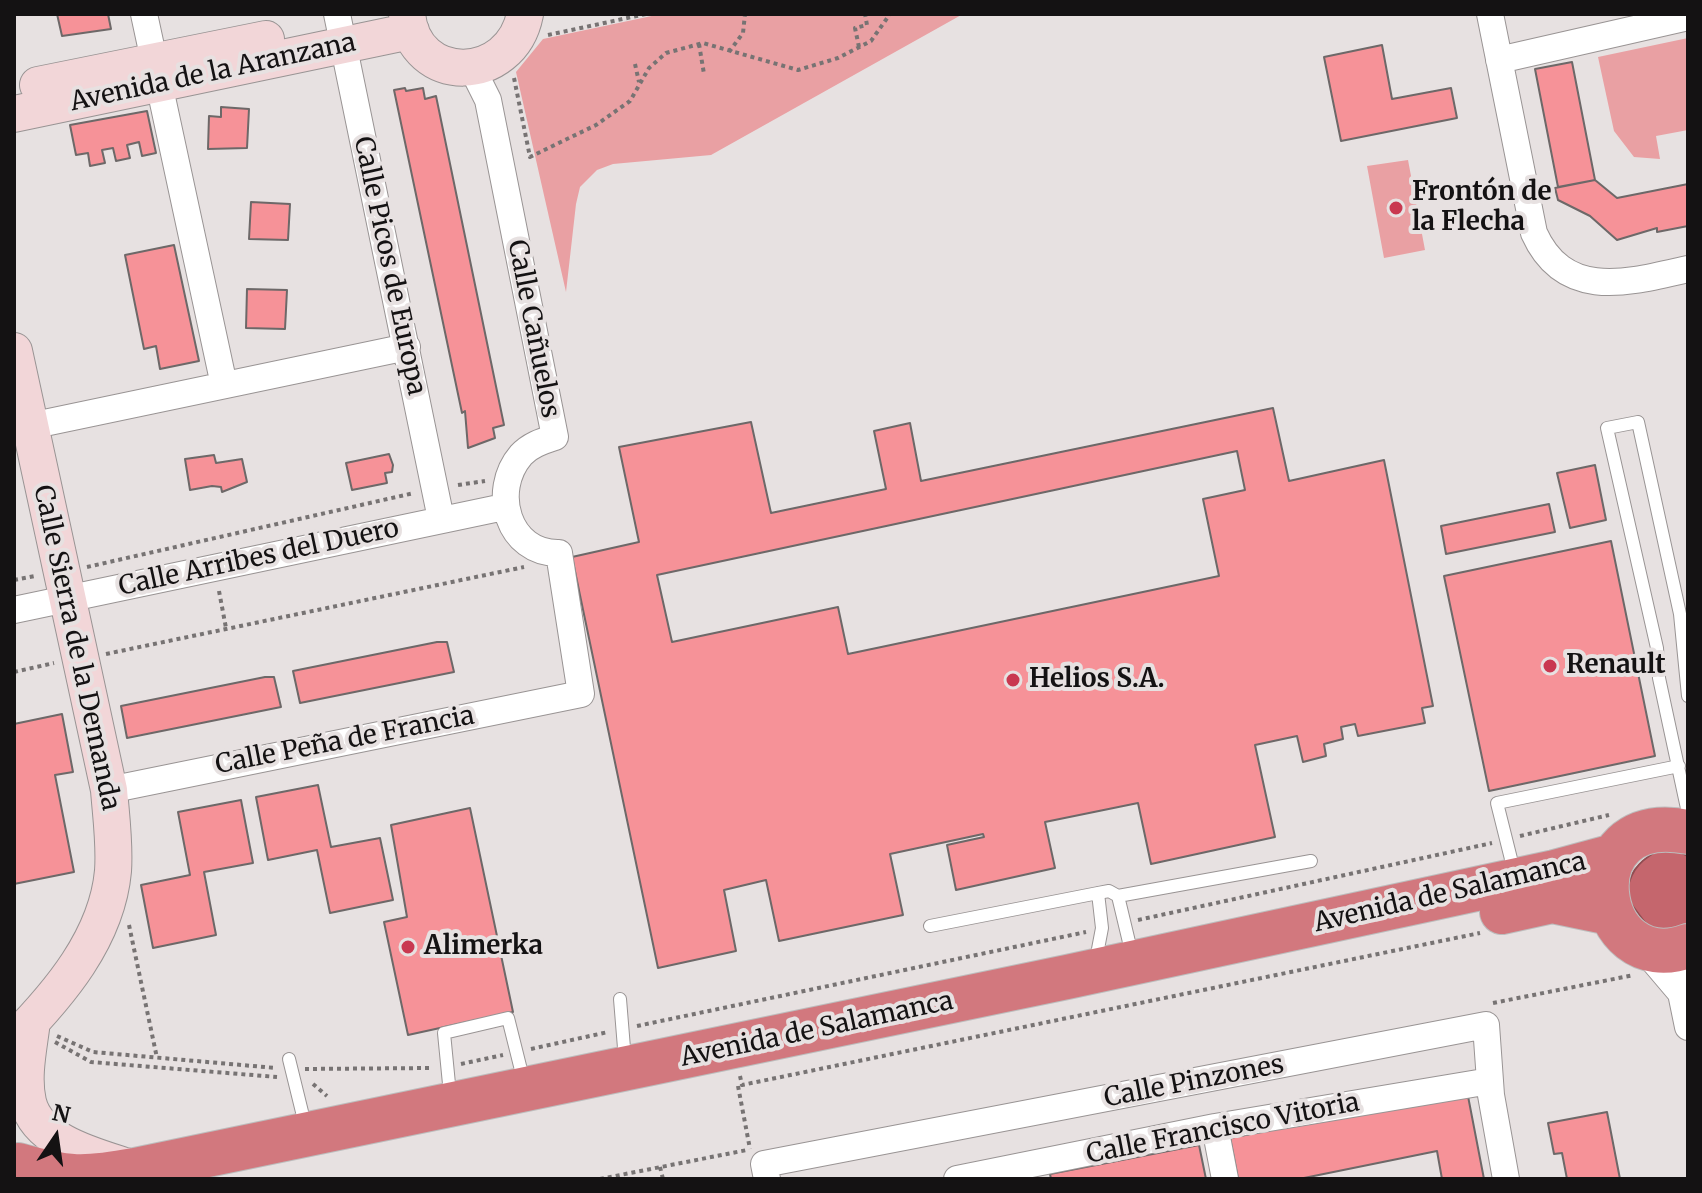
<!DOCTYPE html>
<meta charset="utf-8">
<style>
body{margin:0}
#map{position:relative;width:1702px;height:1193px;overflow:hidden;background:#e7e1e1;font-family:Merriweather,serif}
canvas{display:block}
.frame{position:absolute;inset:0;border:16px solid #141213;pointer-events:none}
.north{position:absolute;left:16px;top:1097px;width:80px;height:80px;-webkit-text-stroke:6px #e7e1e1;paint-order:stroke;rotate:13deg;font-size:22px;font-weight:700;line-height:32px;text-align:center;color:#141213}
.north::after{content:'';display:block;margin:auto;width:28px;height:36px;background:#141213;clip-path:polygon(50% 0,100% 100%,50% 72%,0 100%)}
</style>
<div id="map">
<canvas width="1702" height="1193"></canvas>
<div class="frame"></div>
<div class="north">N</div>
</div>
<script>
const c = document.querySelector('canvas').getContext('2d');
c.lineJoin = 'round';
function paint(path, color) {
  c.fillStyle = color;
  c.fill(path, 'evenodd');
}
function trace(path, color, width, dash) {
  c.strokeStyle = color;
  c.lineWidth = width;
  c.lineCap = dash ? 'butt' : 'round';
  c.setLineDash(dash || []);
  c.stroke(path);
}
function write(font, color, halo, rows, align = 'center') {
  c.font = font + ' Merriweather,serif';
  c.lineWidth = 8;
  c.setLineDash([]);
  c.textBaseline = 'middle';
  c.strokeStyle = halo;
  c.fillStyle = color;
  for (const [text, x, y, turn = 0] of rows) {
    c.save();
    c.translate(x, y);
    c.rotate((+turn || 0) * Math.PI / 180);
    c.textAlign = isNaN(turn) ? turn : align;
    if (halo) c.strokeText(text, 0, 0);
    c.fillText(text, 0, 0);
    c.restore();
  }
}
const green = new Path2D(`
 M 661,14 L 963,14 L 711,155 L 613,164 L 597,170 L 580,187 L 576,204 L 566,292 L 516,72 L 543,39 Z
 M 1688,38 L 1688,130 L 1656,136 L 1660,159 L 1634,157 L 1614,131 L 1598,57 Z
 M 1408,160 L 1425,250 L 1384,258 L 1367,166 Z`);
const water = new Path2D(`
 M 1657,851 L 1678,851 L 1688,856 L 1688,927 L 1652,932 L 1626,897 C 1629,874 1636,863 1657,851 Z`);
const building = new Path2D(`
 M 57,14 L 108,14 L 111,29 L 62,36 Z
 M 1382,45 L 1392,99 L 1451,88 L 1457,118 L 1341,141 L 1324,57 Z
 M 1572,62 L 1595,180 L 1558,187 L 1535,69 Z
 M 405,88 L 406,91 L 423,88 L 425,99 L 436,96 L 504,425 L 493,428 L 495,438 L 468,448 L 465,411 L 462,413 L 394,90 Z
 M 221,107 L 249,109 L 247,148 L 208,149 L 209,116 L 221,117 Z
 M 147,111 L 156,153 L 142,156 L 139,142 L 127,145 L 130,158 L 116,161 L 113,148 L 102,150 L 105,163 L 90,166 L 88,153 L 76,155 L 70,125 Z
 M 1595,180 L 1617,198 L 1688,184 L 1688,226 L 1657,232 L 1657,228 L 1617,240 L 1590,216 L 1558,200 L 1555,188 Z
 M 251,202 L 290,204 L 288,240 L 249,239 Z
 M 174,245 L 199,361 L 160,369 L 156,346 L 144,349 L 125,255 Z
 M 247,289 L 287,290 L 285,329 L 246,328 Z
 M 1273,408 L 1289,481 L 1384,460 L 1433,706 L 1422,708 L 1425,723 L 1358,736 L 1355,724 L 1341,727 L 1343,739 L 1324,744 L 1326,756 L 1303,762 L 1297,736 L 1255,745 L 1275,837 L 1151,864 L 1138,803 L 1045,822 L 1055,868 L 956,890 L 947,845 L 984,837 L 983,834 L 890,854 L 903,915 L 779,941 L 766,880 L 724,890 L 736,951 L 658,968 L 572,557 L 639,542 L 619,447 L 751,422 L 771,513 L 886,489 L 874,431 L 910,423 L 921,481 ZM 1237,451 L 1245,490 L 1203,499 L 1219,576 L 848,654 L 838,607 L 672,642 L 657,575 Z
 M 389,454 L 393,465 L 392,472 L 385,473 L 387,483 L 352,490 L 346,463 Z
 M 214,455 L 216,463 L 242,459 L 247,482 L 222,492 L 221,487 L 212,486 L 190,490 L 185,459 Z
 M 1595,465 L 1606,520 L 1570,528 L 1557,473 Z
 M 1549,504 L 1555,532 L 1446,554 L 1441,526 Z
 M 1611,541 L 1655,756 L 1489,791 L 1444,576 Z
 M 437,642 L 447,642 L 454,672 L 300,703 L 293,671 Z
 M 265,677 L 274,677 L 281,707 L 127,738 L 121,706 Z
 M 62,714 L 73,772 L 55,775 L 74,872 L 14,884 L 14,724 Z
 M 318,785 L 331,847 L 380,838 L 393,900 L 330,913 L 317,850 L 268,860 L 256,797 Z
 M 241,800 L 253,863 L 204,872 L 216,935 L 153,948 L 141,885 L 190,875 L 178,812 Z
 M 470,808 L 513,1012 L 408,1035 L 384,922 L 407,917 L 391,825 Z
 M 1467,1091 L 1484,1179 L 1442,1179 L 1437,1151 L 1299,1179 L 1238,1179 L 1230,1138 Z
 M 1607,1112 L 1620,1179 L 1567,1179 L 1562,1153 L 1554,1154 L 1548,1123 Z
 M 1199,1145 L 1206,1179 L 1051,1179 L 1050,1174 Z`);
const path = new Path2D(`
 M 548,35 L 646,14
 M 699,44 L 704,74
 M 859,47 L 855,28 L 867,25 L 865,14
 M 729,52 L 743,33 L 745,14
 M 635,64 L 639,82
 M 514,78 L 530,157 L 596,125 L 630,101 L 649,68 L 666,53 L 703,43 L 798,70 L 838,58 L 871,41 L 890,14
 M 458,485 L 485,481
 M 87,567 L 414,493
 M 14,580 L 35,576
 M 219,591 L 226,628
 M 106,654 L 524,567
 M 14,672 L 54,663
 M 1520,836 L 1609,815
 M 1138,920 L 1492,843
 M 129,925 L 157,1058
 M 1493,1003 L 1634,975
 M 637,1026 L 1086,932
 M 57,1036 L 93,1052 L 276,1068
 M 55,1042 L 91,1062 L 277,1077
 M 531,1049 L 608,1032
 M 461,1064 L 503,1055
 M 305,1069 L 432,1068
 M 740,1076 L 742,1085 L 1480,933
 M 313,1084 L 327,1096
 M 738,1086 L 750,1149
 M 660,1167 L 663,1179
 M 600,1179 L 747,1150`);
const lane = new Path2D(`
 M 1688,696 L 1680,614 L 1638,422 L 1607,428 L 1657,648 L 1659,678 L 1688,813
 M 1512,863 L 1497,803 L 1679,766
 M 1098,893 L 1102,928 L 1098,949
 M 1118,896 L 1129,942
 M 930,926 L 1098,893 L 1109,891 L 1118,896 L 1311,861
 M 620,999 L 624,1048
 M 289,1059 L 303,1116
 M 449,1084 L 444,1033 L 508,1018 L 521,1070`);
const street = new Path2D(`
 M 144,14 L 224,385
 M 337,14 L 441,519
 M 1490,14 L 1534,233 C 1565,302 1630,282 1688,269
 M 1499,60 L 1688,17
 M 30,426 L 407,347
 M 14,610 L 504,507
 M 109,790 L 581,694 L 559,553 C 508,554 490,491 521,455 C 530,445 543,441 555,437 L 488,100 L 472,68
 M 1642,947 L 1681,993
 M 1686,976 L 1681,993 L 1688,1027
 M 1215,1127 L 1225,1179
 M 767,1179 L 764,1164 L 1486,1025 L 1491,1095 L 1506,1179
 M 957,1179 L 1215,1127 L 1490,1081`);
const secondary = new Path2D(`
 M 407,14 C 414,86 511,85 525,14
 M 38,85 L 266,39
 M 14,114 L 411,31
 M 14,351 L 109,790 C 111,816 115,844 113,871 C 107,938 59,994 14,1040
 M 32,1021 C 29,1047 22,1076 28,1102 C 38,1144 99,1157 134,1169`);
const highway = new Path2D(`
 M 1688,832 C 1567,808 1593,981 1688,946
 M 1502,912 L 1552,901 L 1610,913
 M 18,1165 C 67,1179 85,1179 135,1170 L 1067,977 L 1555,872 L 1614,856`);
const markers = [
 [1396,208,8,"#c93850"],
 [1550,666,8,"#c93850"],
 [1013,680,8,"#c93850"],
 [408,947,8,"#c93850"]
];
const streetNames = [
 ["Avenida de la Aranzana",213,73,-12],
 ["Calle Picos de Europa",389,266,78],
 ["Calle Cañuelos",533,329,79],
 ["Calle Arribes del Duero",259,558,-12],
 ["Calle Sierra de la Demanda",76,648,78],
 ["Calle Peña de Francia",345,741,-11],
 ["Avenida de Salamanca",1450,893,-13],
 ["Avenida de Salamanca",817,1030,-12],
 ["Calle Pinzones",1194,1082,-11],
 ["Calle Francisco Vitoria",1223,1129,-11]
];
const poiNames = [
 ["Frontón de",1412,193],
 ["la Flecha",1412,223],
 ["Renault",1566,666],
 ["Helios S.A.",1029,680],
 ["Alimerka",424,947]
];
paint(green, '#e9a0a3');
paint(water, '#c5666d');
trace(water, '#904d52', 2);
paint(building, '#f69298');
trace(building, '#6d6868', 2);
trace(lane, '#999494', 14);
trace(street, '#999494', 28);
trace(secondary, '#999494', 38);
trace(highway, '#bdbdbd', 46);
trace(path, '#777373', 4, [4, 4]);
trace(lane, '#fff', 12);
trace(street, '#fff', 26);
trace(secondary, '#f2d6d8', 36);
trace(highway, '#d2787e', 44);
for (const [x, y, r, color] of markers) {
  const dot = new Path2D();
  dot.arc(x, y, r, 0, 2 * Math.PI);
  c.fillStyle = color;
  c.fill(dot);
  trace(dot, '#e7e1e1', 3);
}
write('26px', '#141213', '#e7e1e1', streetNames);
write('bold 26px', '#141213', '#e7e1e1', poiNames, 'left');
</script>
